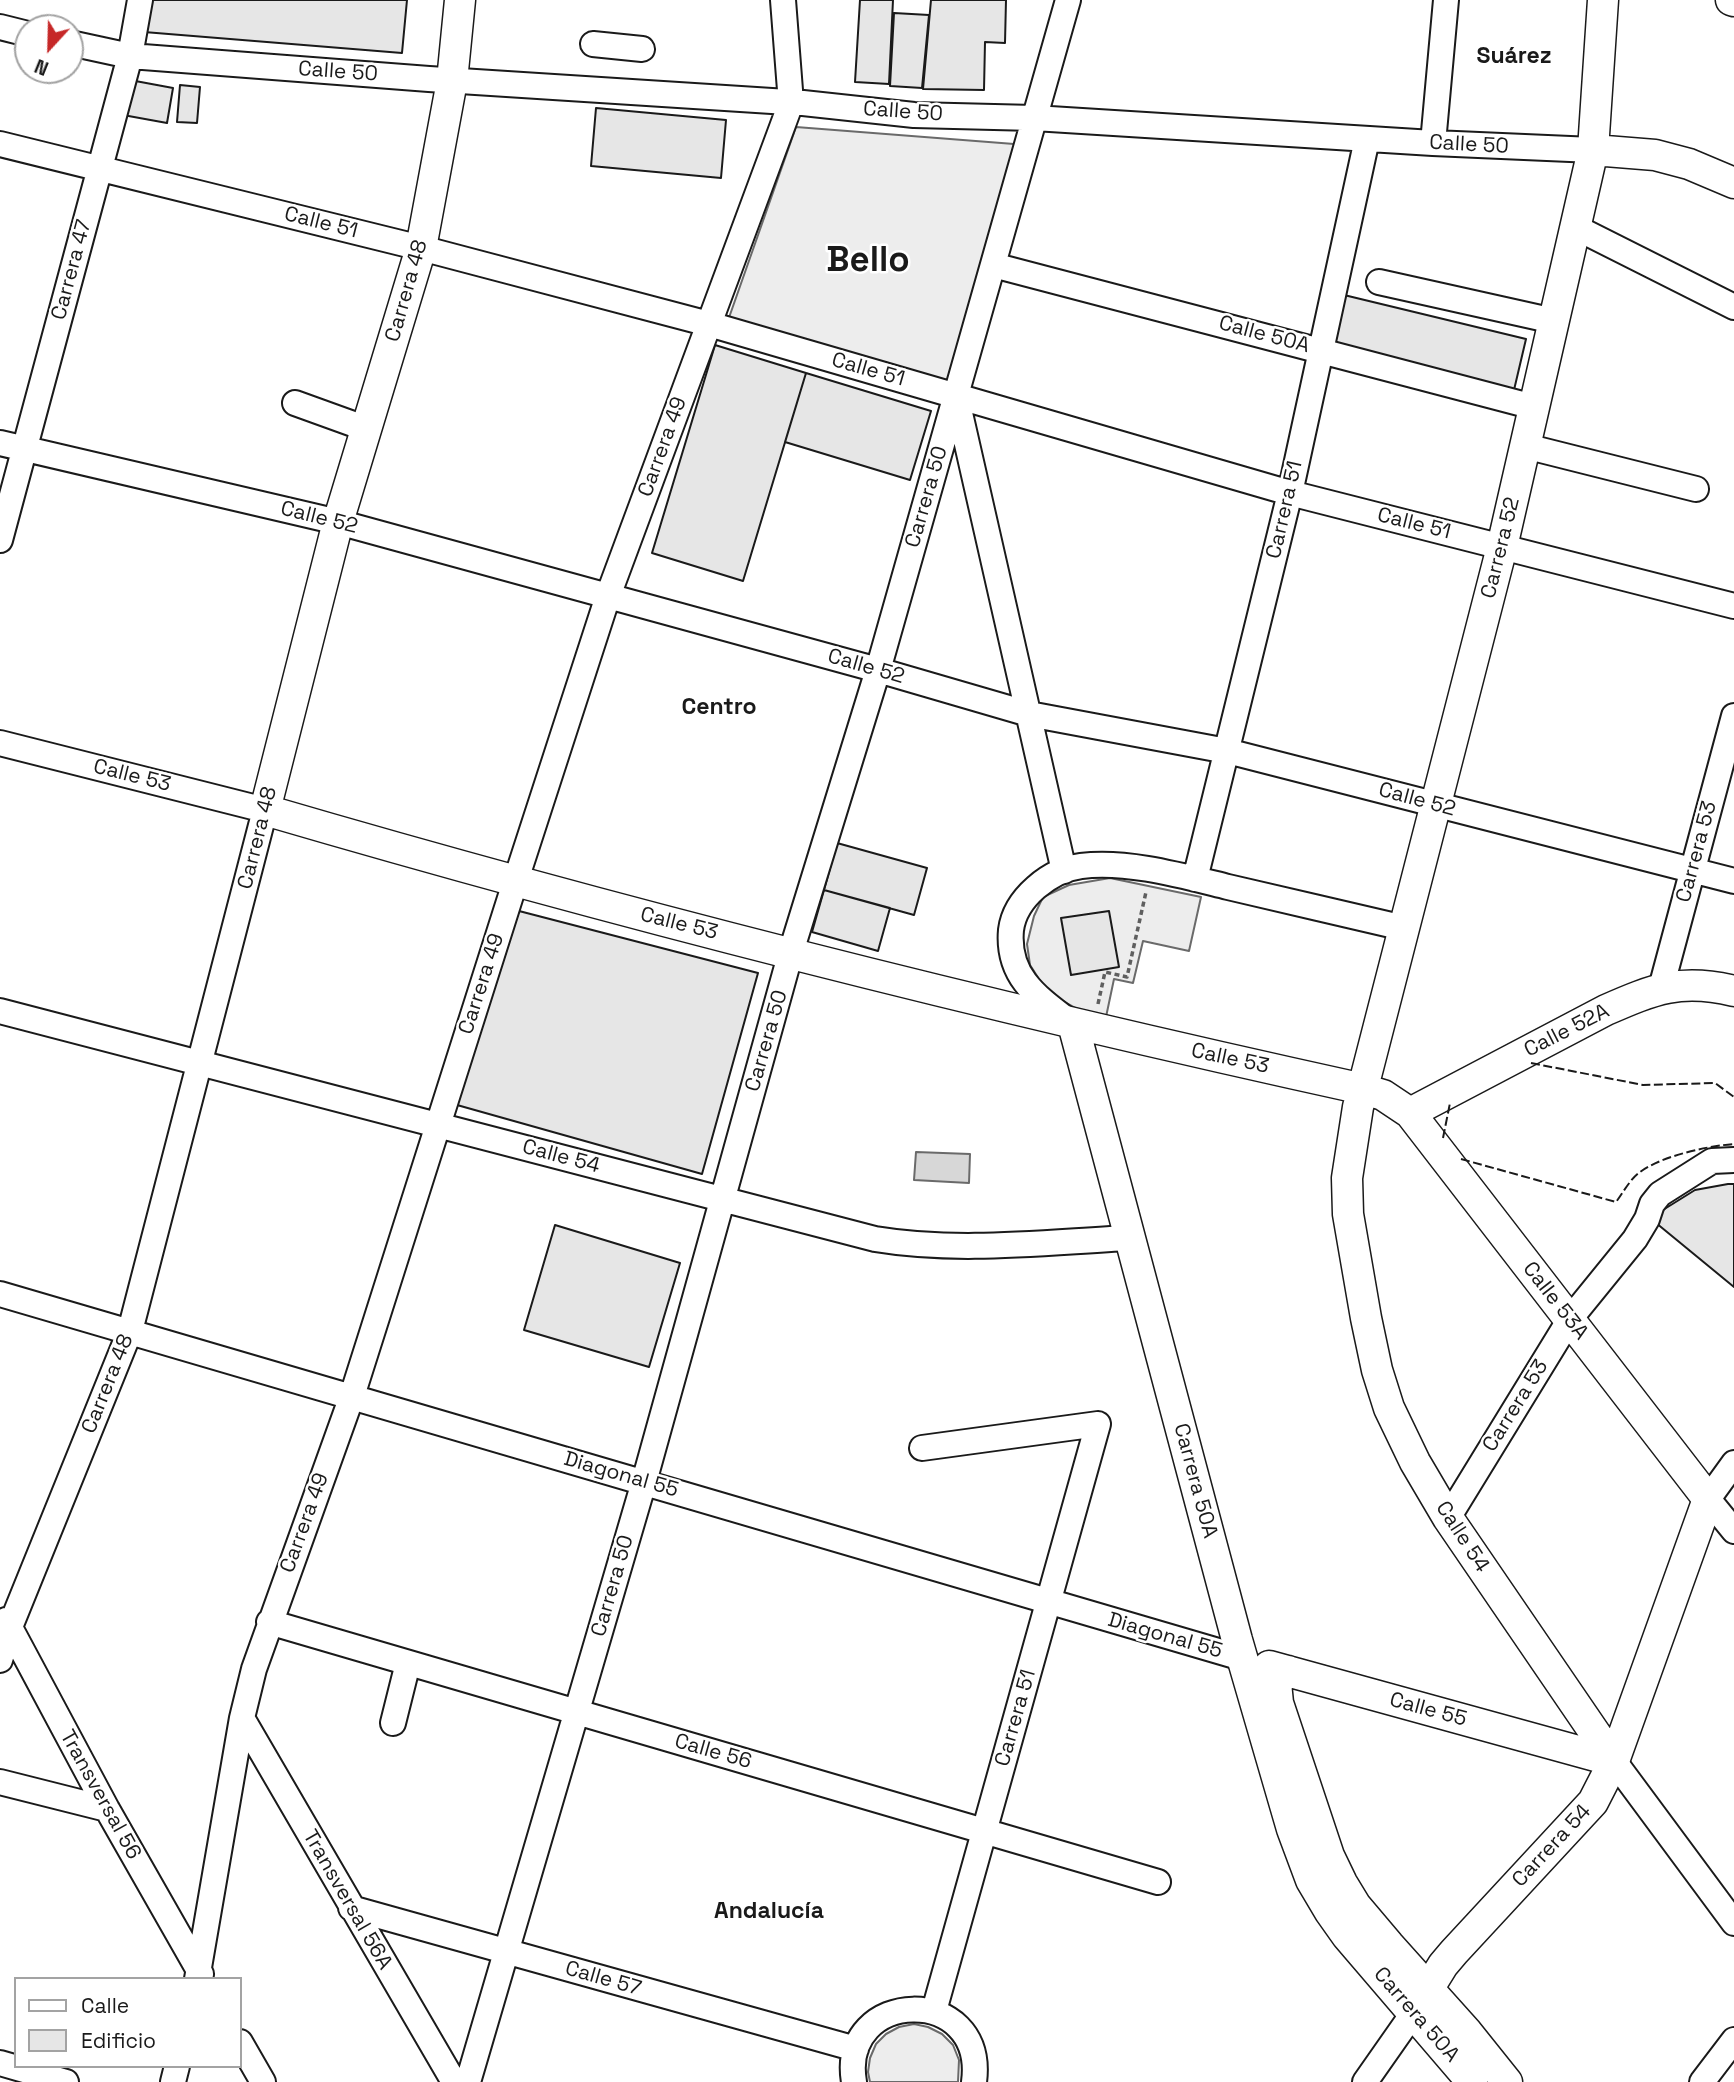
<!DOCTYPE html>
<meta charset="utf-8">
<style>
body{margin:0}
#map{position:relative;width:1734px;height:2082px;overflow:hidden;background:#fff;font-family:"Space Grotesk",sans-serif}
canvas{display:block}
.legend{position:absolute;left:14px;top:1977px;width:228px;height:91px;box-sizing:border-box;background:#fff;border:2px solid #a3a3a3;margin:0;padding:9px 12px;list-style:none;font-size:21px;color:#1a1a1a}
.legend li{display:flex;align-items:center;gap:14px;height:35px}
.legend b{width:35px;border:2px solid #a3a3a3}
.north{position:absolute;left:14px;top:14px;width:70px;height:70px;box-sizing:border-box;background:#fff;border:2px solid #a3a3a3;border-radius:50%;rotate:202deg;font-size:19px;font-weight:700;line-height:28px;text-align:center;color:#1a1a1a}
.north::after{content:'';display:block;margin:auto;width:24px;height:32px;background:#c62828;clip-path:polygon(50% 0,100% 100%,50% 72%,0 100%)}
</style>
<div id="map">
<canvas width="1734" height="2082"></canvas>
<ul class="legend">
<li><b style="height:9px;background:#fff"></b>Calle</li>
<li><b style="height:19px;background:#e6e6e6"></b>Edificio</li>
</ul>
<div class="north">N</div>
</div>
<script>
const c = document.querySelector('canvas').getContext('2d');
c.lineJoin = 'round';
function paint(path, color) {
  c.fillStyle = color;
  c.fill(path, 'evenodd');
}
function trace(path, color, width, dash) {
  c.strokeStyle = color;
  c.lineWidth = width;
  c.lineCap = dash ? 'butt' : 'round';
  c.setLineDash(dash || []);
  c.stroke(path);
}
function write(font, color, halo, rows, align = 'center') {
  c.font = font + ' "Space Grotesk",sans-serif';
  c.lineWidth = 5;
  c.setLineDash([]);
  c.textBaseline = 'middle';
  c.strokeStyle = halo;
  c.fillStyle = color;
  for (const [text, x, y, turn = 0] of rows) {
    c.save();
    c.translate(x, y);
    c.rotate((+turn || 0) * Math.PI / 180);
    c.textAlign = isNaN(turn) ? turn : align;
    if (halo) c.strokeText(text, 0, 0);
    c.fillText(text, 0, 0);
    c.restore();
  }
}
const built = new Path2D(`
 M 796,127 L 1027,145 L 956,396 L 725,329 Z
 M 1110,878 L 1201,897 L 1189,951 L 1143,941 L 1133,983 L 1114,979 L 1106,1017 L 1077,1009 L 1048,993 L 1030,965 L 1027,944 L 1034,916 L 1043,897 L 1069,885 Z
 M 914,2024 L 928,2027 L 942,2034 L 953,2045 L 959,2060 L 958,2082 L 870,2082 L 868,2072 L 870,2058 L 876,2044 L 886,2034 L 899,2027 Z`);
const water = new Path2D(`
 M 916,1152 L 970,1154 L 969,1183 L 914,1180 Z`);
const building = new Path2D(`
 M 148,0 L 407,0 L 402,53 L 144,32 Z
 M 860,0 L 893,0 L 889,84 L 855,82 Z
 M 931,0 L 1006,0 L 1005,43 L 985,42 L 984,90 L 923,89 Z
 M 894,13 L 929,15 L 922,88 L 890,86 Z
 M 130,80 L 173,88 L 167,123 L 123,115 Z
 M 180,85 L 200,87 L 197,123 L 177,122 Z
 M 596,108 L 726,120 L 721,178 L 591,166 Z
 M 1344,295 L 1526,339 L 1514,390 L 1332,346 Z
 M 715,345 L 806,373 L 743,581 L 652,553 Z
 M 806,373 L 931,411 L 910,480 L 785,442 Z
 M 837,843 L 927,868 L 914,915 L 824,890 Z
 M 824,890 L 890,908 L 878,951 L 812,932 Z
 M 519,911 L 758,973 L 702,1174 L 457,1105 Z
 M 1109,911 L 1119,967 L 1071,975 L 1061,918 Z
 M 1728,1184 L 1734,1184 L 1734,1287 L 1650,1218 L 1695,1190 Z
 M 555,1225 L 680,1263 L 649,1367 L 524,1330 Z`);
const path = new Path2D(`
 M 1098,1004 L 1105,972 L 1127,977 L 1146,892`);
const minor = new Path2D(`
 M 0,27 L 28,34
 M 70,43 L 130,56 L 429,79 L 803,103 L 914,115 L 1034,118 L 1433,143 L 1593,150
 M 593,44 L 642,49
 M 1433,143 L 1446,0
 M 0,144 L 421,248 L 709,324 L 1290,493 L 1734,606
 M 1575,227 L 1734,307
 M 993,265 L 1534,407
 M 1379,282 L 1554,321
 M 957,400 L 1064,871
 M 295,403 L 367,429
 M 0,443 L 338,522 L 878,670 L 1029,714 L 1227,751 L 1734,881
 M 1525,446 L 1696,489
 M 0,540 L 130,56 L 140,0
 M 0,743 L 265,810 L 130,1331 L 10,1627 L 0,1660
 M 1195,879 L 1290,493 L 1367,139
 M 1661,988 L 1734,716
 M 0,1011 L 875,1239 C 959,1253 1046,1242 1130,1238
 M 1066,1019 C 1034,995 1007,974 1011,930 C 1015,898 1050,870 1081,866 C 1127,860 1183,876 1228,887 C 1287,901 1345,914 1404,928
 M 0,1294 L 1242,1658
 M 922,1448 L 1098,1424 L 934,2011
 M 1734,1463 L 1708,1499 L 1734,1531
 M 1448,1518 L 1570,1319 L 1635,1239 L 1647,1219 L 1652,1204 L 1660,1194 L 1712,1161 L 1734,1160
 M 6,1620 L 107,1809 L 201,1974
 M 269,1622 L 1158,1882
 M 242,1718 L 454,2082
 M 393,1723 L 408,1663
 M 1614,1761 L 1734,1923
 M 0,1782 L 107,1809
 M 351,1908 L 856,2049
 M 197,1979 L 242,1718 L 254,1669 L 352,1396 L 512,892 L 608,596 L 791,103 L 783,0
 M 240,2042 L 263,2082
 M 0,2063 L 66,2082
 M 173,2082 L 177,2066
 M 468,2082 L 644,1482 L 791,952 L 878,670 L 1068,0
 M 854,2082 C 838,1988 987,1983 974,2082
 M 1365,2082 L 1414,2012
 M 1702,2082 L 1734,2040`);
const major = new Path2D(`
 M 460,0 L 452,81 L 421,248 L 338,522 L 265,810 C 627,916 994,1008 1363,1089 L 1383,1095 L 1410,1113 L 1708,1499 L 1614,1761 L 1593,1802 L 1454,1952 L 1443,1965 L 1414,2012
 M 1603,0 L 1593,150 L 1502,547 L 1358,1107 L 1347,1178 L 1348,1214 L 1366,1318 L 1377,1370 L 1389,1408 L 1415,1462 L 1448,1518 L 1614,1761
 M 1731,0 L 1734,1
 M 1593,150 L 1655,155 L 1689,164 L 1734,183
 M 1073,1024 L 1237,1640 L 1292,1829 L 1311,1880 L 1330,1912 L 1347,1936 L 1472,2082
 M 1410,1113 L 1606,1010 C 1654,989 1681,978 1734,991
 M 1269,1666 L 1614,1761
 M 1288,1671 L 1276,1683 L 1278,1703 L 1329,1856 L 1342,1883 L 1356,1906 L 1389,1945 L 1467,2032 L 1507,2082`);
const fence = new Path2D(`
 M 1531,1063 L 1643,1085 L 1715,1083 L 1734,1097
 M 1443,1138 L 1450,1103
 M 1461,1159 L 1616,1202 C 1623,1193 1630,1179 1640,1172 C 1662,1156 1707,1146 1734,1144`);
const streetNames = [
 ["Calle 50",338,72,4],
 ["Calle 50",903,112,4],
 ["Calle 50",1469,145,3],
 ["Calle 51",321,223,14],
 ["Carrera 47",72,270,-75],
 ["Carrera 48",407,291,-74],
 ["Calle 50A",1264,335,15],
 ["Calle 51",868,370,16],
 ["Carrera 49",663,447,-70],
 ["Carrera 50",927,497,-74],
 ["Carrera 51",1285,510,-77],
 ["Calle 52",319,518,14],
 ["Calle 51",1414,524,14],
 ["Carrera 52",1501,548,-76],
 ["Calle 52",866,667,16],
 ["Calle 53",132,776,14],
 ["Calle 52",1417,800,15],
 ["Carrera 48",258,838,-76],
 ["Carrera 53",1697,852,-75],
 ["Calle 53",679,924,14],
 ["Carrera 49",482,984,-72],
 ["Calle 52A",1567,1031,-27],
 ["Carrera 50",767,1041,-74],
 ["Calle 53",1230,1059,12],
 ["Calle 54",561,1157,15],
 ["Calle 53A",1555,1301,52],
 ["Carrera 48",108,1384,-68],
 ["Carrera 53",1516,1406,-58],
 ["Diagonal 55",621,1475,16],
 ["Carrera 50A",1195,1481,75],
 ["Carrera 49",305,1523,-70],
 ["Calle 54",1462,1537,57],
 ["Carrera 50",613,1586,-74],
 ["Diagonal 55",1165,1636,16],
 ["Calle 55",1428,1710,15],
 ["Carrera 51",1016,1718,-74],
 ["Calle 56",713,1752,16],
 ["Transversal 56",100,1795,61],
 ["Carrera 54",1552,1846,-47],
 ["Transversal 56A",347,1900,60],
 ["Calle 57",603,1979,16],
 ["Carrera 50A",1416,2015,49]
];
const neighbourhoodNames = [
 ["Suárez",1514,57],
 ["Centro",719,708],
 ["Andalucía",769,1912]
];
const townNames = [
 ["Bello",868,262]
];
paint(built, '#ededed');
trace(built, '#6a6a6a', 2);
paint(water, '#d7d7d7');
trace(water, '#6a6a6a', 2);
paint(building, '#e6e6e6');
trace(building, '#1a1a1a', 2);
trace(minor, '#1a1a1a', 28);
trace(major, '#1a1a1a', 33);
trace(path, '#5f5f5f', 3.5, [5, 3.5]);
trace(minor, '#fff', 24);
trace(major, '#fff', 30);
trace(fence, '#1a1a1a', 2, [9, 3.5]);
write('21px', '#1a1a1a', '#fff', streetNames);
write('bold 23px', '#1a1a1a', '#fff', neighbourhoodNames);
write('bold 35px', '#1a1a1a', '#fff', townNames);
</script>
